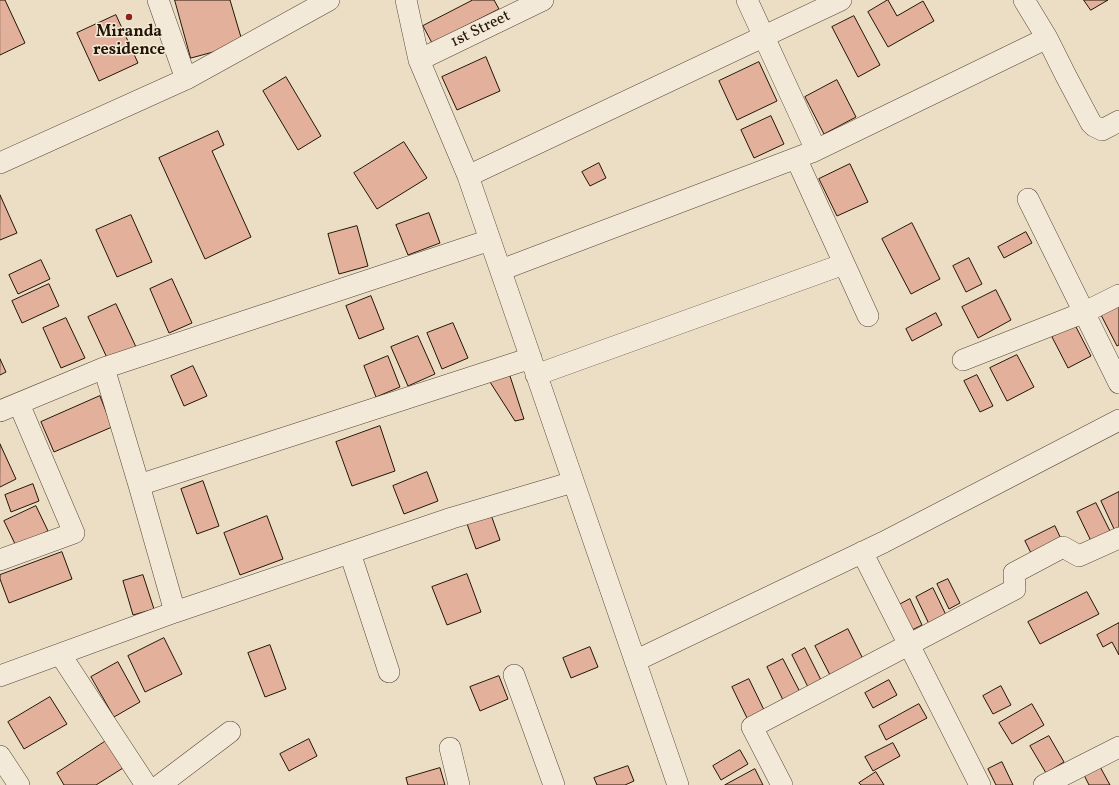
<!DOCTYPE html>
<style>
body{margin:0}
canvas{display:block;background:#ecddc5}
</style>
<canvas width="1119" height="785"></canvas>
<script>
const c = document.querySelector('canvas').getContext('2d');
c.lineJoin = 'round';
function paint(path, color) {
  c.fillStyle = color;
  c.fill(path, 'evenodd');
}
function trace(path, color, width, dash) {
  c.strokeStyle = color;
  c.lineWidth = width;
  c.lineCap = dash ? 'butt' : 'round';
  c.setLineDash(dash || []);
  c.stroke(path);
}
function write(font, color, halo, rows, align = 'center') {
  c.font = font + ' Vollkorn,serif';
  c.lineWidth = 3;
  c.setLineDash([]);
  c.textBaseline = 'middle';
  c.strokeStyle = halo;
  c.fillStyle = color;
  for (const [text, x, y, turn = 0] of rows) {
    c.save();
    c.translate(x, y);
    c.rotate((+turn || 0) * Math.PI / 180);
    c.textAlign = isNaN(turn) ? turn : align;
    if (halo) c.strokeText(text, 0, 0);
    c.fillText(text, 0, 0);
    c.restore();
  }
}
const building = new Path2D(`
 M 0,0 L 5,0 L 25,43 L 0,55 Z
 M 175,0 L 230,0 L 243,44 L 191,58 Z
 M 473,0 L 494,0 L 499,9 L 432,43 L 423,26 Z
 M 888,0 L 897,16 L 923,1 L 934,21 L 888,47 L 868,12 Z
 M 1084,0 L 1108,0 L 1091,10 Z
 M 116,15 L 138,63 L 99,81 L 77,33 Z
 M 854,16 L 880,65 L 858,77 L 832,27 Z
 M 486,57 L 500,91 L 457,110 L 442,77 Z
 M 759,62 L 777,101 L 737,120 L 719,81 Z
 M 286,77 L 321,136 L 298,150 L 263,91 Z
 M 837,80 L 856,117 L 824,134 L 805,97 Z
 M 771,116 L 784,144 L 754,158 L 741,130 Z
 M 218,131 L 224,145 L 212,151 L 251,237 L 205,259 L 159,158 Z
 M 404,142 L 427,178 L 377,209 L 354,173 Z
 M 599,163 L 606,178 L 590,186 L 582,172 Z
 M 850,164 L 868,202 L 837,216 L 819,179 Z
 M 0,195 L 17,233 L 0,240 Z
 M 429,213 L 440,243 L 408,255 L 396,225 Z
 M 131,215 L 152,262 L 117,277 L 96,230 Z
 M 912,223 L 940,279 L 911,294 L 882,239 Z
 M 357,226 L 368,266 L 339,274 L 328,234 Z
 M 1026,232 L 1032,243 L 1004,258 L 998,247 Z
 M 969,258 L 982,284 L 966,292 L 953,266 Z
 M 41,260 L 50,279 L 18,294 L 9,275 Z
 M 172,279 L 192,323 L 169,333 L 150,289 Z
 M 49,284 L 59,306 L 22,323 L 12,301 Z
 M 996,290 L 1011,320 L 978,338 L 962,307 Z
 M 371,296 L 384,329 L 359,339 L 346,306 Z
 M 1119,303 L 1119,345 L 1117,346 L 1100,313 Z
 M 116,304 L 136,347 L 108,360 L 88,317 Z
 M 936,313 L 942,325 L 912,341 L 906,329 Z
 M 66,318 L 85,358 L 61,368 L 43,328 Z
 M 453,323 L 468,358 L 442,369 L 427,333 Z
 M 1075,325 L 1091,356 L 1068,368 L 1052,337 Z
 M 418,336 L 435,374 L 408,386 L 391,347 Z
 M 1017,355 L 1034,387 L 1007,401 L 990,368 Z
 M 388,356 L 400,387 L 376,397 L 364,366 Z
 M 0,359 L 6,372 L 0,375 Z
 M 193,366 L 207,396 L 184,406 L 171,376 Z
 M 977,375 L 993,406 L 980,412 L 964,381 Z
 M 510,376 L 524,419 L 515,421 L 490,382 Z
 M 100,396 L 112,427 L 54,452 L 41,422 Z
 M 380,426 L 395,471 L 352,486 L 336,442 Z
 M 0,444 L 16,479 L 0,487 Z
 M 427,472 L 438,501 L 404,514 L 393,486 Z
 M 203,481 L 219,526 L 197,534 L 181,489 Z
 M 33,484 L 39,501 L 11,512 L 5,495 Z
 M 1119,492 L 1119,530 L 1115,531 L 1101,501 Z
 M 1096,503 L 1110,531 L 1091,541 L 1077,512 Z
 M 36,506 L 48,531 L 16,546 L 4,521 Z
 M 490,512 L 500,540 L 476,549 L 466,521 Z
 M 267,516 L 283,559 L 240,575 L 224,533 Z
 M 1055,526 L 1062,541 L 1032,555 L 1025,541 Z
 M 62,552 L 72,579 L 9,603 L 0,579 L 0,575 Z
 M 467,574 L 481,612 L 447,625 L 432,587 Z
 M 143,575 L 154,609 L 133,615 L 123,581 Z
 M 948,579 L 960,603 L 949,609 L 937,584 Z
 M 933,588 L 946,615 L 929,624 L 916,597 Z
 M 1087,592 L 1099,614 L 1040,644 L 1028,622 Z
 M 910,599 L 922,625 L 910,631 L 897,606 Z
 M 1119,623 L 1119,655 L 1112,642 L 1103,647 L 1097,635 Z
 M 848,629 L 864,661 L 831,677 L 815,646 Z
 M 164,638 L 182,674 L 145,692 L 128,656 Z
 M 270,645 L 286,689 L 265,697 L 248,653 Z
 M 590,647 L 598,667 L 571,678 L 563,658 Z
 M 805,648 L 821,680 L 808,687 L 792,655 Z
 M 783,659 L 800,692 L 783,700 L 767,667 Z
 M 118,662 L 140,702 L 114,717 L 91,677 Z
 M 499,676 L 508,699 L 480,711 L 470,687 Z
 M 749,679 L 765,712 L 748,720 L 732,687 Z
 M 889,680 L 897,695 L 873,708 L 865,693 Z
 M 1001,686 L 1011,705 L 993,714 L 983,696 Z
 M 50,697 L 67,724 L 24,749 L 8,722 Z
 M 919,704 L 927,718 L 886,740 L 879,726 Z
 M 1032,704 L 1044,725 L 1012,744 L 999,723 Z
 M 1049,736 L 1064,762 L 1046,773 L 1030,746 Z
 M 309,739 L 317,756 L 289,771 L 280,754 Z
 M 106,741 L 123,768 L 96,785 L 64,785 L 57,773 Z
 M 893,743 L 900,756 L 873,771 L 865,757 Z
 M 740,750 L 748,764 L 721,780 L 713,766 Z
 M 1002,762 L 1013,785 L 996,785 L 988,769 Z
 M 1098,763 L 1110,785 L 1089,785 L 1082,771 Z
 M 628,766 L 634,781 L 625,785 L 597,785 L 594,778 Z
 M 440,768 L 445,785 L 408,785 L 406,778 Z
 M 755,769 L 763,785 L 725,785 Z
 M 876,772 L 884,785 L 861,785 L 859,783 Z`);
const minor = new Path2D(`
 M 158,0 L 186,79
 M 406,0 L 419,60 L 468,176 L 678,785
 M 747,0 L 816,150
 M 1024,0 L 1047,38 L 1066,76 L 1091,123 L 1094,126 L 1102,130 L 1119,121
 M 419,60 L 543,0
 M 796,158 L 868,316
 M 0,163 L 186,79 L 329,0
 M 468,176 L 841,0
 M 1028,199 L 1119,383
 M 501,270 L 812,152 L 1047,38
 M 963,360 L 1085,312 L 1119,295
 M 104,368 L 139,485 L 175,612
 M 536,375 L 844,264
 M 0,411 L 104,368 L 490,240
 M 139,485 L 531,358
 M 862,552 L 980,785
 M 350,553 L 389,672
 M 0,560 L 74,533 L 19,404
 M 60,654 L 146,785
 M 635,661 L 884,542 L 1119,420
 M 514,675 L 554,785
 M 0,676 L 175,612 L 452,518 L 573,482
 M 450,748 L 459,785
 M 0,756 L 19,785
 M 160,785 L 230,732
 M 782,785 L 752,727 L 1015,589 L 1014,573 L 1063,547 L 1079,556 L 1119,538
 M 1044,785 L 1119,747`);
const markers = [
 [129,17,4,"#8f2418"]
];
const streetNames = [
 ["1st Street",481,30,-26]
];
const poiNames = [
 ["Miranda",129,33],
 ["residence",129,51]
];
paint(building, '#e3b19b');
trace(building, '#231504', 1);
trace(minor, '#554734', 22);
trace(minor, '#f3e9d9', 21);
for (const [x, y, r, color] of markers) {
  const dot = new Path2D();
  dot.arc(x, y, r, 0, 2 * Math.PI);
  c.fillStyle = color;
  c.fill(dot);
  trace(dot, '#f3e9d9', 1.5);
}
write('16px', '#231504', '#f3e9d9', streetNames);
write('bold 16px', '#231504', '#f3e9d9', poiNames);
</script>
